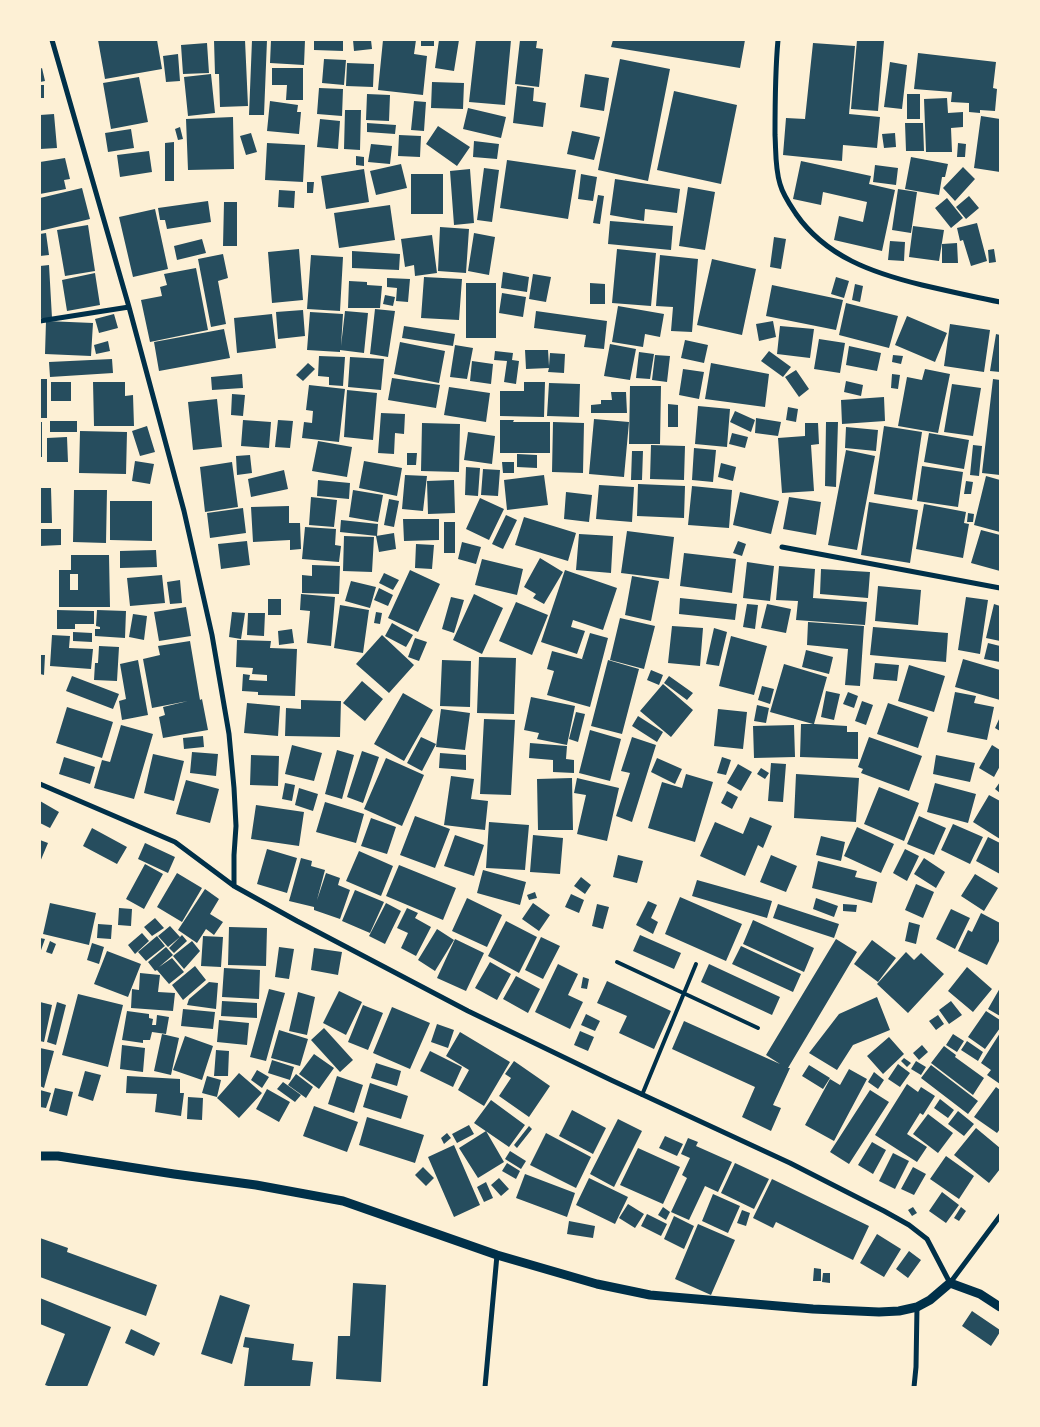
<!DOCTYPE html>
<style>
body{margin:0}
#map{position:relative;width:1040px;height:1427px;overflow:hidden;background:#fdf0d5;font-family:Commissioner,sans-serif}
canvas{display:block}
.frame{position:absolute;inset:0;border:41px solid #fdf0d5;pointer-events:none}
</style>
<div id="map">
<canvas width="1040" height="1427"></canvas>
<div class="frame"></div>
</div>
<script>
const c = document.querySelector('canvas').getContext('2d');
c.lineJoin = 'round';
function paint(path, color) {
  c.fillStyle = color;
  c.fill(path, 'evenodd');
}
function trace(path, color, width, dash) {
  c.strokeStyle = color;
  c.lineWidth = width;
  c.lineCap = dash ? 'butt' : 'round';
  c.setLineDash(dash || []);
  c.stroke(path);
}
const building = new Path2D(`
 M 98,40 L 157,40 L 162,69 L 105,79 Z
 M 214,40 L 245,40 L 248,106 L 220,107 L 219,74 L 215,74 Z
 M 252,40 L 267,40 L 264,115 L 249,115 Z
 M 271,40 L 305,40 L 304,65 L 270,63 Z
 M 314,40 L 343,40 L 343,51 L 314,50 Z
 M 353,40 L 371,40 L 372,49 L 354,51 Z
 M 383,40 L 416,40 L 414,54 L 427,56 L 423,95 L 378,90 Z
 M 421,40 L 434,40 L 434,46 L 421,46 Z
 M 439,40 L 459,40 L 454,71 L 435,68 Z
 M 476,40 L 511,40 L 505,105 L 469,102 Z
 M 520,40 L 537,41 L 536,48 L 543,49 L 539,87 L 515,84 Z
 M 613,40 L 745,40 L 740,68 L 611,47 Z
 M 857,40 L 884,41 L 878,111 L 851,109 Z
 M 207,43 L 209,73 L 183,74 L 181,45 Z
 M 813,43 L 855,46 L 849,114 L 880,117 L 877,148 L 843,145 L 842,161 L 783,155 L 786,118 L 805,119 Z
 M 918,53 L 996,62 L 993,88 L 997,89 L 995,111 L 980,110 L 980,113 L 969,112 L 969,103 L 951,102 L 952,92 L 914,89 Z
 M 178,54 L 180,81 L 166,82 L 163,56 Z
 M 324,59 L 346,60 L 344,85 L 322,83 Z
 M 620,59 L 670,69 L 648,181 L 598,170 Z
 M 890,62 L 907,65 L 902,109 L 884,107 Z
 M 347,63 L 374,64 L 373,87 L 346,86 Z
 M 42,68 L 45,81 L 40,82 L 40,69 Z
 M 272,68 L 303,68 L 303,100 L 286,100 L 287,85 L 272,85 Z
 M 211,74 L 215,113 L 188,116 L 184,77 Z
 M 585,74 L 609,78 L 604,111 L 580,107 Z
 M 139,77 L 148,122 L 111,129 L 103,83 Z
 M 432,82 L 464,83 L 463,109 L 431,108 Z
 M 40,85 L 44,85 L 44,98 L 40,98 Z
 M 517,86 L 534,88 L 533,101 L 546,103 L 543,127 L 513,123 Z
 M 319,88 L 343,89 L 342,116 L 317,114 Z
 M 674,91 L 737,105 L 721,184 L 657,170 Z
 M 367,94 L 390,95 L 389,121 L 366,120 Z
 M 907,94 L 920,94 L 920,119 L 907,119 Z
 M 947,98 L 948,113 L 963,112 L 963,127 L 951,128 L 952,152 L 926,152 L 924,99 Z
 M 270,101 L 298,105 L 297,112 L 301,112 L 299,134 L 267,131 Z
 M 414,101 L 426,102 L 424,131 L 411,130 Z
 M 468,108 L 506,117 L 501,138 L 463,129 Z
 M 345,110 L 361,110 L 360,150 L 344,149 Z
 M 54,114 L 57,148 L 40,149 L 40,115 Z
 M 981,116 L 1000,119 L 1000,172 L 974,168 Z
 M 233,117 L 234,169 L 188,170 L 186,119 Z
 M 320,119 L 340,121 L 338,149 L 317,147 Z
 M 367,123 L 396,125 L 395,134 L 367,132 Z
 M 905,123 L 923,123 L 924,151 L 906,151 Z
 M 438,126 L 470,147 L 457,166 L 426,144 Z
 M 180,127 L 183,139 L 178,140 L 175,129 Z
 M 131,129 L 134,148 L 108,152 L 105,133 Z
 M 572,131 L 600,137 L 594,160 L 567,154 Z
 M 251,133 L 257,152 L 246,155 L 240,136 Z
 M 895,133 L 896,147 L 884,148 L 882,134 Z
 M 399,135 L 421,136 L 420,157 L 398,156 Z
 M 474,141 L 499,144 L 497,159 L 473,157 Z
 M 174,142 L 174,181 L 165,181 L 165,143 Z
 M 267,143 L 305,145 L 303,182 L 265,180 Z
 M 958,143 L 966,144 L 965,157 L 957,157 Z
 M 371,144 L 392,146 L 390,164 L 368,162 Z
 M 149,151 L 152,172 L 120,177 L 117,155 Z
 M 356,156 L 364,157 L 364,166 L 356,165 Z
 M 911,157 L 948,164 L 945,177 L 942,177 L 939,195 L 905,189 Z
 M 65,158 L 70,179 L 64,180 L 66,189 L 40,194 L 40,162 Z
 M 507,160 L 576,170 L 568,219 L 500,208 Z
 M 801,161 L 871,176 L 869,184 L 895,190 L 882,251 L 834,240 L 839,216 L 863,222 L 867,202 L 823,192 L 821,205 L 793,199 Z
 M 401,164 L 407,188 L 376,195 L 370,171 Z
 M 875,165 L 898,168 L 896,185 L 873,182 Z
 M 963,167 L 975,179 L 955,201 L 943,188 Z
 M 484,168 L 499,170 L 492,222 L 477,220 Z
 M 364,169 L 369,202 L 326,209 L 321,176 Z
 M 470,169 L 474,223 L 454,225 L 450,171 Z
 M 411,174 L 443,174 L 443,214 L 411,214 Z
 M 581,174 L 597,177 L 593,201 L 578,199 Z
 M 615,179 L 680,189 L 677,213 L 645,209 L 644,221 L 610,215 Z
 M 307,182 L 314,182 L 313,193 L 307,193 Z
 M 688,187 L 715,192 L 705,250 L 679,246 Z
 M 82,188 L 90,219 L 40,231 L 40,198 Z
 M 898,189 L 917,192 L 911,233 L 892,230 Z
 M 279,190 L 295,191 L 294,208 L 278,207 Z
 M 598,195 L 604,196 L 600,224 L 593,223 Z
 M 969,196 L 979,208 L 966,219 L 956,207 Z
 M 947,198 L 963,218 L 951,228 L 935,208 Z
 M 208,201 L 211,222 L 167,229 L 165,220 L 160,220 L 158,208 Z
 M 224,202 L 237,202 L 237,246 L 223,246 Z
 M 390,205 L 395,240 L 339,248 L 334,213 Z
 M 155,209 L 168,269 L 133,277 L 119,217 Z
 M 610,221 L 673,226 L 671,250 L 608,244 Z
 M 977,223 L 987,261 L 971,266 L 963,240 L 960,241 L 957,228 Z
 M 88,225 L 95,271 L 65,276 L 57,230 Z
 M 913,226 L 944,230 L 939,261 L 909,257 Z
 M 440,227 L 469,229 L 466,273 L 438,271 Z
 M 46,233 L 49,255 L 40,256 L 40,234 Z
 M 474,233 L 495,237 L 489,275 L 468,271 Z
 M 432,235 L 437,273 L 415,276 L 414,265 L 405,267 L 401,239 Z
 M 774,237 L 786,239 L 781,269 L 770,267 Z
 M 202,239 L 206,253 L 177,260 L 174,246 Z
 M 890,241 L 905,242 L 904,261 L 888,260 Z
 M 957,243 L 958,263 L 942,263 L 942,244 Z
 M 299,249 L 303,300 L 272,303 L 268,252 Z
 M 617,249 L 656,253 L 651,306 L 612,303 Z
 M 994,249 L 996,262 L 989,263 L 988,250 Z
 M 352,251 L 400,254 L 399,270 L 352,268 Z
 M 223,254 L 228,278 L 218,281 L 226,324 L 211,327 L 198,259 Z
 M 311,255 L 343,257 L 340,311 L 307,309 Z
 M 660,255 L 698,259 L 692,332 L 671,331 L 673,307 L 656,306 Z
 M 712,259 L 756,269 L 742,335 L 697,325 Z
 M 49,265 L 52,318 L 40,318 L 40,266 Z
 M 196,268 L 208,330 L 150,342 L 141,300 L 162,296 L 160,287 L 167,285 L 164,274 Z
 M 503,272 L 529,277 L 527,292 L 501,288 Z
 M 95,273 L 100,305 L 67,311 L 62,280 Z
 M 533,274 L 551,277 L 546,302 L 529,299 Z
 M 424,277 L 462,279 L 459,320 L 421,318 Z
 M 836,277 L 849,281 L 844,298 L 831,294 Z
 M 387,278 L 410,279 L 408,302 L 396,301 L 397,288 L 387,287 Z
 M 349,281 L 367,282 L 367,285 L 382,286 L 380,308 L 348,308 Z
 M 466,283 L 496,283 L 496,338 L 466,338 Z
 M 590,283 L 605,284 L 605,304 L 590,304 Z
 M 855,284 L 863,286 L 860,302 L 852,300 Z
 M 772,285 L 843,300 L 836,330 L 766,316 Z
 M 502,293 L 526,297 L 523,317 L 499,313 Z
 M 385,295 L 395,297 L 393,306 L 383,304 Z
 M 846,303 L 898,316 L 889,348 L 839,335 Z
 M 618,306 L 664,314 L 660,337 L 645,334 L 643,347 L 612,342 Z
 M 375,309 L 395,311 L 388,357 L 370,354 Z
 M 303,310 L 305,336 L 278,339 L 276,312 Z
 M 345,311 L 368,313 L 364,353 L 340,350 L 340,352 L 307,350 L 310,312 L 343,314 L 341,346 Z
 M 536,311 L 607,321 L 604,349 L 584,347 L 586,335 L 534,328 Z
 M 114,314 L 118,328 L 99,333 L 95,319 Z
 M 272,314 L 276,348 L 237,353 L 234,318 Z
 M 907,316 L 947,333 L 935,362 L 895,345 Z
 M 46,321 L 93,323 L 91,356 L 45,354 Z
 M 773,321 L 776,337 L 759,341 L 756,324 Z
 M 950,324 L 990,330 L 984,372 L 944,366 Z
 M 404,326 L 455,334 L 453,346 L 402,338 Z
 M 780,326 L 814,329 L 810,358 L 777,354 Z
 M 224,329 L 230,358 L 159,371 L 154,342 Z
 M 996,334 L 1000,335 L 1000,372 L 990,371 Z
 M 819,339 L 845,343 L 840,373 L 814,369 Z
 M 685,340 L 708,345 L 704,363 L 681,358 Z
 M 108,341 L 110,351 L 96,354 L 94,345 Z
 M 400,342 L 445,351 L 439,383 L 394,374 Z
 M 610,344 L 636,349 L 630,380 L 604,376 Z
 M 455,345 L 473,348 L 467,379 L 450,377 Z
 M 849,346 L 881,353 L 877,371 L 846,365 Z
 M 525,350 L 548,350 L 549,366 L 550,353 L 565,354 L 564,373 L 548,372 L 549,368 L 526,369 Z
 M 495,351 L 513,353 L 512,360 L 519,361 L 516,384 L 504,382 L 507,361 L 494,360 Z
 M 769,351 L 791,367 L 783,377 L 761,361 Z
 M 639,352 L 654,354 L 650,379 L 636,378 Z
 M 655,355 L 670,356 L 667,382 L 652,380 Z
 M 893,355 L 903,356 L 901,364 L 892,362 Z
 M 319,356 L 345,357 L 343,386 L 329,385 L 329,377 L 318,376 Z
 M 350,357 L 384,359 L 381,390 L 348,387 Z
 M 112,359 L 113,373 L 50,377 L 49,362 Z
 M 472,361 L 493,364 L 491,384 L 470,381 Z
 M 308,363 L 315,369 L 303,381 L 296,375 Z
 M 711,363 L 769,374 L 765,407 L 705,399 Z
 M 683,369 L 704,372 L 699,399 L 679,395 Z
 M 925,369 L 950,374 L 938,433 L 898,426 L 907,377 L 922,380 Z
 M 796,370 L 809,389 L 799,397 L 785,377 Z
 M 242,374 L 243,388 L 212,390 L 211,377 Z
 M 892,374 L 900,375 L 898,389 L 891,388 Z
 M 392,378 L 440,385 L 436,408 L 388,400 Z
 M 40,379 L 47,379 L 47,418 L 40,418 Z
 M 993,379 L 1000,380 L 1000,475 L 982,473 Z
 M 846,381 L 863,385 L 861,396 L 844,392 Z
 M 51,382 L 71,382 L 71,401 L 51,401 Z
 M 93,382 L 125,382 L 125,396 L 133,395 L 134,426 L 94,426 Z
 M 524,382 L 545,382 L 544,417 L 500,416 L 500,391 L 524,391 Z
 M 549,383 L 580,384 L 579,417 L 547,416 Z
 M 952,384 L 981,388 L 973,436 L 944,432 Z
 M 309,385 L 345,389 L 339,442 L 302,438 L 304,422 L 312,423 L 313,411 L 306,410 Z
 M 630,386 L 661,386 L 660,444 L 629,444 Z
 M 449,387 L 490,393 L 486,422 L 444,415 Z
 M 347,390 L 377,393 L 373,440 L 344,437 Z
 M 611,392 L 626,392 L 627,413 L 591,413 L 591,405 L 601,404 L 601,400 L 612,400 Z
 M 232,394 L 245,395 L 243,416 L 231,415 Z
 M 884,397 L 885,421 L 842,424 L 841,400 Z
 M 217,399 L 222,447 L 193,450 L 188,402 Z
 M 668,404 L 678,405 L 678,427 L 668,427 Z
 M 698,406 L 730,409 L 727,447 L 695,444 Z
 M 788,407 L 798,409 L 796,422 L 786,420 Z
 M 735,411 L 755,420 L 751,432 L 730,422 Z
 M 381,413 L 405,414 L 404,434 L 395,433 L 394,454 L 378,453 Z
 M 756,418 L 781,422 L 778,436 L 755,433 Z
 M 594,419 L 629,422 L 624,477 L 589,474 Z
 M 243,420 L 271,422 L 269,448 L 241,446 Z
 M 278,420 L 293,421 L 290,448 L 275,447 Z
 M 500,420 L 514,420 L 513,422 L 550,422 L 550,453 L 500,453 Z
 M 50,421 L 77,421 L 77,432 L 50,432 Z
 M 40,422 L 42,422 L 42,457 L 40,457 Z
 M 553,422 L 584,423 L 583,473 L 552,472 Z
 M 826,422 L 838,422 L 836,487 L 825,486 Z
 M 422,423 L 460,424 L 459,472 L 421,471 Z
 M 805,423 L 818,423 L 819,444 L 811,445 L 814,491 L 782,493 L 778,438 L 805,436 Z
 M 147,426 L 155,452 L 140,456 L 132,431 Z
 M 884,426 L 922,432 L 912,500 L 874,494 Z
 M 846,427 L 878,430 L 876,451 L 845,448 Z
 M 80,431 L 127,432 L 126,474 L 79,473 Z
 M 468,432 L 495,436 L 492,464 L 464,460 Z
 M 732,433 L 748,437 L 745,448 L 729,444 Z
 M 929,433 L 969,440 L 964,469 L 924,462 Z
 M 67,437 L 68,462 L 47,462 L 47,438 Z
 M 318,441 L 352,447 L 347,477 L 312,471 Z
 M 651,445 L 685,446 L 684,480 L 650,479 Z
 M 973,445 L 982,446 L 979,476 L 970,475 Z
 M 694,448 L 716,450 L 713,482 L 692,480 Z
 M 846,450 L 875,456 L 857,550 L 828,545 Z
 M 632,451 L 643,451 L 642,480 L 631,480 Z
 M 407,453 L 417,453 L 416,465 L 407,465 Z
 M 517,454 L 537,455 L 537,468 L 517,467 Z
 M 250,455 L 252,473 L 237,475 L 236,456 Z
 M 135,461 L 154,464 L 150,484 L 132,481 Z
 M 364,461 L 402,468 L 397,496 L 359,488 Z
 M 232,462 L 238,507 L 205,512 L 200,467 Z
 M 502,462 L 514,462 L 514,473 L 503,473 Z
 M 721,463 L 736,467 L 733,481 L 718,477 Z
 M 922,466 L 963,472 L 958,507 L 917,501 Z
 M 466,467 L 480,468 L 478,496 L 465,495 Z
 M 483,469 L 500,470 L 498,496 L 481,495 Z
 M 284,470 L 288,489 L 251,497 L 248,479 Z
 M 405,475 L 427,476 L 423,511 L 402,509 Z
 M 544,475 L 548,505 L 507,510 L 504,480 Z
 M 986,476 L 1000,480 L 1000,532 L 974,525 Z
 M 318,480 L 350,483 L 349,499 L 317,496 Z
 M 454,480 L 455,513 L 428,514 L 427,481 Z
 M 966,481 L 973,482 L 971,494 L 964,494 Z
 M 638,484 L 685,486 L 684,518 L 637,516 Z
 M 599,485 L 634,487 L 632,522 L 596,519 Z
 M 692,486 L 732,490 L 729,528 L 688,525 Z
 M 40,488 L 51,488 L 52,523 L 40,523 Z
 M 74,490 L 107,490 L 106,543 L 73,542 Z
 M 353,490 L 383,495 L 378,522 L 349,517 Z
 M 566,492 L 592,495 L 589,522 L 564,519 Z
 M 740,492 L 779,501 L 771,534 L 733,525 Z
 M 311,497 L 337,500 L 334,527 L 309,525 Z
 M 789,497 L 821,502 L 816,535 L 783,529 Z
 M 480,498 L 504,509 L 489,540 L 466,529 Z
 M 389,499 L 399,501 L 394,527 L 384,525 Z
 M 110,501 L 152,501 L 152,541 L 110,540 Z
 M 869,502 L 918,510 L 910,563 L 861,555 Z
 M 924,504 L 966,512 L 964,523 L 969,524 L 963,558 L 916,549 Z
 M 289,506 L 289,523 L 300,523 L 301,549 L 290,550 L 290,540 L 253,542 L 251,507 Z
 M 243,508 L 246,533 L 210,538 L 207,513 Z
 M 968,513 L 974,514 L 973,522 L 967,522 Z
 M 506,515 L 517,520 L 503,549 L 492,544 Z
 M 524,517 L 576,533 L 568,561 L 515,545 Z
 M 403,519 L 439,519 L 439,540 L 404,541 Z
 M 341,520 L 378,524 L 377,536 L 340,532 Z
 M 444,522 L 455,522 L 455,553 L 444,553 Z
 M 305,527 L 336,529 L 335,545 L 341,546 L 339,562 L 302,559 Z
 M 40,529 L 61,529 L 61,545 L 40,546 Z
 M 981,530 L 1000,535 L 1000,571 L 971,563 Z
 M 627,531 L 674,537 L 669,579 L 621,573 Z
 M 394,533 L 396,549 L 379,552 L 376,536 Z
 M 579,534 L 613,536 L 611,573 L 576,570 Z
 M 344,536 L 374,537 L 372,572 L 343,571 Z
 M 247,541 L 250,565 L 221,569 L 218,544 Z
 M 738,541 L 746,544 L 742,556 L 733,553 Z
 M 462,542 L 481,547 L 476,564 L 458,559 Z
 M 416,544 L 434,545 L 432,569 L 415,568 Z
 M 156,550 L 157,567 L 120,568 L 120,551 Z
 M 684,553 L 736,559 L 732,593 L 680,586 Z
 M 71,555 L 109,555 L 110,607 L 59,607 L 59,570 L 71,570 ZM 70,574 L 78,574 L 78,590 L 70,590 Z
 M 540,558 L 563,572 L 544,604 L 533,598 L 536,594 L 524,587 Z
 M 482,559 L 523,569 L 517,595 L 475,585 Z
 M 747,562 L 774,566 L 770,601 L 743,598 Z
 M 312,565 L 340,566 L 339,594 L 302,593 L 302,575 L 312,576 Z
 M 779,566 L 815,569 L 813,598 L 867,602 L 865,625 L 796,620 L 798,601 L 776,600 Z
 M 821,569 L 870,572 L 868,598 L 820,594 Z
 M 410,570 L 440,584 L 418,632 L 388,618 Z
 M 565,570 L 617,588 L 603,630 L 573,620 L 571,627 L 585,631 L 577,654 L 541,642 Z
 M 384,573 L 399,580 L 393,590 L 379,583 Z
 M 162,575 L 165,603 L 130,606 L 127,578 Z
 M 632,576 L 659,581 L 651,621 L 625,615 Z
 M 180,580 L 182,603 L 170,604 L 167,582 Z
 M 351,581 L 376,587 L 370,608 L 345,601 Z
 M 878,586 L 921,590 L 918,625 L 875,621 Z
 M 379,588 L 393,595 L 388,606 L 374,600 Z
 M 301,594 L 335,597 L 331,646 L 307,643 L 310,611 L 300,610 Z
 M 474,594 L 503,608 L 482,654 L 453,640 Z
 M 451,597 L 464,600 L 454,633 L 442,629 Z
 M 966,597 L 988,600 L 980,654 L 958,650 Z
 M 680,598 L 737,604 L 735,620 L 679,614 Z
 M 268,599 L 281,599 L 281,615 L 268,615 Z
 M 516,602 L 548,615 L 532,655 L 499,641 Z
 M 747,604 L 758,605 L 755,629 L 743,627 Z
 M 767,604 L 791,609 L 786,633 L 761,628 Z
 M 994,604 L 1000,606 L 1000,641 L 986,638 Z
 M 340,605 L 369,610 L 363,653 L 334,648 Z
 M 186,607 L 191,636 L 159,641 L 154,612 Z
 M 57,610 L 94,611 L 94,624 L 75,624 L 75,629 L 57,629 Z
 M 97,610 L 126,611 L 125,638 L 95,636 L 95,629 L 100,629 L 100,627 L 96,626 Z
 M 232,612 L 245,613 L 241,639 L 229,637 Z
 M 376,612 L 382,613 L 380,624 L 374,623 Z
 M 248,613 L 265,613 L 264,636 L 247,635 Z
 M 133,614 L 147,616 L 144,640 L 129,637 Z
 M 620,618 L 655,626 L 644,669 L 610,660 Z
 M 808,622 L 864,626 L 860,686 L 845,685 L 848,649 L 807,645 Z
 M 392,623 L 413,635 L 406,647 L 385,636 Z
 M 672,626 L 703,628 L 700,666 L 668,663 Z
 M 873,627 L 948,633 L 946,662 L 870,655 Z
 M 714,628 L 727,632 L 719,666 L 706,664 Z
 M 292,629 L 294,643 L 279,645 L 278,631 Z
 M 73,632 L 92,633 L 92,642 L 73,641 Z
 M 590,633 L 608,638 L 590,707 L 547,695 L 554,671 L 547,669 L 552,651 L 589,661 L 582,659 Z
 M 52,635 L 70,636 L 69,648 L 93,649 L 91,669 L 50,666 Z
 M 382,635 L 414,665 L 389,693 L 356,664 Z
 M 731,636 L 767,646 L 754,695 L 719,686 Z
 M 415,638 L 427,642 L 419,661 L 408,657 Z
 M 237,640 L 271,641 L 270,648 L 297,649 L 295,696 L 258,695 L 258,692 L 242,691 L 243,674 L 250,675 L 249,680 L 267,681 L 267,675 L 252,674 L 253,668 L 236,667 Z
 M 190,641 L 200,700 L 202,699 L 208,730 L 163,738 L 159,717 L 165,715 L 163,707 L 188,701 L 152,708 L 143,659 L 160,655 L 158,646 Z
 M 988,643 L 1000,646 L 1000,662 L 984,659 Z
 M 99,646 L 119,647 L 117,681 L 94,680 L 95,663 L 98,663 Z
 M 806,650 L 833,657 L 829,674 L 802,667 Z
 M 40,655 L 45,655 L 44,675 L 40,674 Z
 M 479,657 L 516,658 L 514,714 L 477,713 Z
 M 963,659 L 1000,670 L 1000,700 L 955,687 Z
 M 138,660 L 148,715 L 122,720 L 119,701 L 126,699 L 120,664 Z
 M 442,660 L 471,661 L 470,707 L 440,706 Z
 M 608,660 L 639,669 L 622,734 L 591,726 Z
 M 875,663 L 899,665 L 897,681 L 873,679 Z
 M 784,664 L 827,677 L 814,724 L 847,726 L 847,732 L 858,732 L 858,759 L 800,757 L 801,724 L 813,724 L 770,712 Z
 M 909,665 L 945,676 L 934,712 L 898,701 Z
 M 651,670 L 663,675 L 659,685 L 647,680 Z
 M 72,676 L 119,694 L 113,709 L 66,691 Z
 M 669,676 L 693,693 L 687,700 L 664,683 Z
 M 362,681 L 383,699 L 365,721 L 343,703 Z
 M 663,684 L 693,710 L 671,737 L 640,711 Z
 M 762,686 L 774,689 L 770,704 L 758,700 Z
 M 826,691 L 840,694 L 834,720 L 821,717 Z
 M 848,692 L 858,696 L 854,708 L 843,704 Z
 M 955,692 L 976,696 L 974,703 L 994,707 L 987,740 L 947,732 Z
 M 403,693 L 433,710 L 404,761 L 374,744 Z
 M 531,697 L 575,706 L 567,745 L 537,739 L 539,733 L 524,730 Z
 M 301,700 L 341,701 L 340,737 L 285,736 L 286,708 L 301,709 Z
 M 862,701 L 873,705 L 866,725 L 855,721 Z
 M 247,703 L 280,706 L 278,736 L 244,733 Z
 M 888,703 L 928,717 L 918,748 L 877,734 Z
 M 757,705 L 769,708 L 766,723 L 754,721 Z
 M 67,707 L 113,722 L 102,758 L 56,743 Z
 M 441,709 L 470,713 L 465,750 L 436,747 Z
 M 718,709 L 747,712 L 743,749 L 714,746 Z
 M 576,712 L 585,714 L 578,742 L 569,739 Z
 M 638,716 L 663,732 L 657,742 L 632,726 Z
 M 1000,717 L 1000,731 L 995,728 Z
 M 484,719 L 515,720 L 511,795 L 480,794 Z
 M 121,725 L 153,734 L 134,799 L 94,788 L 102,760 L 110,762 Z
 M 794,725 L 795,757 L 754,758 L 753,726 Z
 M 590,730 L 621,739 L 610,781 L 579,773 Z
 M 203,736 L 204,747 L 184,749 L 183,738 Z
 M 421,737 L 436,744 L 422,771 L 407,763 Z
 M 632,737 L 656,745 L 632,822 L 616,816 L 630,773 L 621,771 Z
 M 869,737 L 922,756 L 909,791 L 861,773 L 863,769 L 858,767 Z
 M 530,743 L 567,746 L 566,759 L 574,760 L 574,773 L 553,772 L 553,760 L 529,758 Z
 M 292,745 L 322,753 L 314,781 L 285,774 Z
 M 992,745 L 1000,750 L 1000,766 L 994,777 L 979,768 Z
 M 337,750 L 354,755 L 342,799 L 325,794 Z
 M 362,751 L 379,757 L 363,803 L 347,797 Z
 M 192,752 L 218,754 L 216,776 L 190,773 Z
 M 440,753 L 466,755 L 466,770 L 439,768 Z
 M 153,754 L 184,761 L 174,801 L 144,793 Z
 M 251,755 L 279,756 L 278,786 L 250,785 Z
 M 936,755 L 975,763 L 970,782 L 933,774 Z
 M 64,757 L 95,767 L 90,784 L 59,774 Z
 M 722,757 L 731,760 L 726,775 L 717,773 Z
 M 386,758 L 424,775 L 402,826 L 364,809 Z
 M 657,758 L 682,769 L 675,784 L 651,772 Z
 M 771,763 L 786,764 L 783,802 L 768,801 Z
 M 738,764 L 752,772 L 741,791 L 727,783 Z
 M 761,768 L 769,773 L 765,779 L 757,774 Z
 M 686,774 L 713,782 L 695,842 L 648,828 L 662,782 L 682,788 Z
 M 796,774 L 859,778 L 856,822 L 794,818 Z
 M 451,776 L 474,779 L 471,799 L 488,801 L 485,830 L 444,825 Z
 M 572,778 L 573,830 L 538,830 L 537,779 Z
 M 577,778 L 619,788 L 607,841 L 577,834 L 586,795 L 574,793 Z
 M 186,780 L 219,789 L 210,823 L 176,814 Z
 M 1000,782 L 1000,793 L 995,789 Z
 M 285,783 L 295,785 L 292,801 L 282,799 Z
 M 935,783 L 976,794 L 968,823 L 927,812 Z
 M 879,787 L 919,803 L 904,841 L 864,824 Z
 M 299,788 L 318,794 L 313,811 L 295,805 Z
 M 727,791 L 738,797 L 732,809 L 721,803 Z
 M 989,795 L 1000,801 L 1000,839 L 973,822 Z
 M 40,801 L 59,812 L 50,828 L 40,823 Z
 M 325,802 L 364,814 L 356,843 L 316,832 Z
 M 256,805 L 304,812 L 299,846 L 251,839 Z
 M 415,816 L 450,829 L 435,868 L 400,855 Z
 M 919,816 L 946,828 L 934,855 L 907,844 Z
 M 750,817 L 772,826 L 763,848 L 758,845 L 745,876 L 700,856 L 715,822 L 743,834 Z
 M 371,818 L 396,827 L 387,854 L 361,846 Z
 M 489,822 L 529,825 L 525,870 L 486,868 Z
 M 953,824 L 983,837 L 970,864 L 941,850 Z
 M 857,827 L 894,844 L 881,873 L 844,856 Z
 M 92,828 L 127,847 L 117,864 L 83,846 Z
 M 455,835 L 484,845 L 474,876 L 444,866 Z
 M 533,835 L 563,838 L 560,874 L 530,872 Z
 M 821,836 L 845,842 L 841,861 L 816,855 Z
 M 988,837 L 1000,843 L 1000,874 L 976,861 Z
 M 40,840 L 48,843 L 40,862 Z
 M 145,843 L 175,857 L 168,873 L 138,859 Z
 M 267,849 L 297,858 L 287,893 L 257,884 Z
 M 905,849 L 919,856 L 907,881 L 893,873 Z
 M 359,851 L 393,866 L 381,896 L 346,881 Z
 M 618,855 L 643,861 L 637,883 L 613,877 Z
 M 771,855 L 797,866 L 786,892 L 760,882 Z
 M 301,858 L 312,861 L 311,866 L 325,870 L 317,900 L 326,873 L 340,878 L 338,885 L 350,890 L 340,919 L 314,910 L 314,907 L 289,901 Z
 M 924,858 L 945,872 L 936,888 L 914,874 Z
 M 818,861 L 857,871 L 855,877 L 877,882 L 872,903 L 812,888 Z
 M 145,864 L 163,874 L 144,909 L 126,899 Z
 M 399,865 L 456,888 L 443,920 L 386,896 Z
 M 483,870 L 526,882 L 520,905 L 477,893 Z
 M 177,873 L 202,888 L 182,922 L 157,907 Z
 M 975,874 L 998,888 L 984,911 L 961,896 Z
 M 581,877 L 591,885 L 585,894 L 574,886 Z
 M 697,880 L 772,901 L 767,918 L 692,896 Z
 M 916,884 L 934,892 L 923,918 L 905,910 Z
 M 205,889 L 219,899 L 210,914 L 223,922 L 214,935 L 206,929 L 197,943 L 178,930 Z
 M 355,890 L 384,902 L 370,933 L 342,921 Z
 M 535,892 L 537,898 L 529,900 L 527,895 Z
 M 571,894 L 584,900 L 579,913 L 565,907 Z
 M 680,897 L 742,924 L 726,961 L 665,934 Z
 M 467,898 L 502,915 L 487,947 L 452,931 Z
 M 816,898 L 838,906 L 834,917 L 813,909 Z
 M 648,901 L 657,905 L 651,918 L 658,922 L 653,934 L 636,925 Z
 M 50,903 L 96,913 L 89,945 L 43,934 Z
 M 386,903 L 401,911 L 385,944 L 369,936 Z
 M 533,903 L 550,915 L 539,931 L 522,919 Z
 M 597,904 L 609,907 L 603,929 L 592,926 Z
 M 778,904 L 839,924 L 834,938 L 773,918 Z
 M 843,904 L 857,905 L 856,912 L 843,911 Z
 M 119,908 L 132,909 L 131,926 L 118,925 Z
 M 407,908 L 418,913 L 415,918 L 431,927 L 416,956 L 401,948 L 408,933 L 397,928 Z
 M 951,909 L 970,918 L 955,949 L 936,939 Z
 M 981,913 L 1000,923 L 1000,939 L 987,965 L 958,951 L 968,930 L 972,932 Z
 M 155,918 L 164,928 L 152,936 L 144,927 Z
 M 753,920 L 814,948 L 804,972 L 743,944 Z
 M 506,921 L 537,937 L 519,973 L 488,956 Z
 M 909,922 L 920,925 L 916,944 L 905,941 Z
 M 98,924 L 112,925 L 111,939 L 97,938 Z
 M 170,926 L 180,937 L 168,947 L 158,936 Z
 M 229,927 L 267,928 L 266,966 L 228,965 Z
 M 437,929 L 454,940 L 435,971 L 418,960 Z
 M 142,933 L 149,941 L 135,954 L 128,945 Z
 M 182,935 L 187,941 L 174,953 L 169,948 Z
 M 640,935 L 681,953 L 674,969 L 633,951 Z
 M 157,936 L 165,946 L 146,961 L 138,952 Z
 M 203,936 L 223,937 L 221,967 L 201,966 Z
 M 541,937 L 560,946 L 543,979 L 525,970 Z
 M 40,938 L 45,939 L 40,953 Z
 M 455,939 L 484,953 L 466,991 L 437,978 Z
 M 836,939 L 857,952 L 788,1068 L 790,1068 L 773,1105 L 781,1108 L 771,1131 L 742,1117 L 755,1087 L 672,1049 L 684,1021 L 780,1064 L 766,1055 Z
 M 872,940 L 896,958 L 878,982 L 854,964 Z
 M 50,941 L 56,944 L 52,954 L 46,952 Z
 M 192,941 L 200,951 L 184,969 L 173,956 Z
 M 92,943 L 104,947 L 99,964 L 87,960 Z
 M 741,946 L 801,974 L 793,992 L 732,964 Z
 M 166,947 L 173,955 L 159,967 L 172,958 L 184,972 L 169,984 L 157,970 L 155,971 L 148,962 Z
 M 279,947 L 294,949 L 289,979 L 275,977 Z
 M 314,948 L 342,952 L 338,975 L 311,970 Z
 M 107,951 L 141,964 L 128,997 L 94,984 Z
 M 906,952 L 914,960 L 921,953 L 944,974 L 908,1013 L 877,984 Z
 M 490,962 L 511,974 L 497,1000 L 475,988 Z
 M 558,964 L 578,974 L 568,995 L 583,1002 L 570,1029 L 535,1012 Z
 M 709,964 L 780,997 L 772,1015 L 701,982 Z
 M 195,966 L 206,980 L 183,1000 L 172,985 Z
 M 967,967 L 992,989 L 973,1012 L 948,991 Z
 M 224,968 L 260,970 L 259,999 L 222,997 Z
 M 140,973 L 160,975 L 158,992 L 175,993 L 173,1011 L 131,1008 L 132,989 L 139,990 Z
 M 516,976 L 540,989 L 528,1013 L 503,999 Z
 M 583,977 L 589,979 L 587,989 L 581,988 Z
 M 607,981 L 671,1011 L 654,1049 L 619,1033 L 627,1016 L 597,1003 Z
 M 209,982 L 218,983 L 216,1009 L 187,1005 L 189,999 Z
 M 1000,988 L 1000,1016 L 988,1009 Z
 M 269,989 L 285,993 L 266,1061 L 250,1057 Z
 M 339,991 L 362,1002 L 346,1035 L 323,1023 Z
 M 298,992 L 315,997 L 307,1035 L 289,1031 Z
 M 78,994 L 123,1005 L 108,1067 L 62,1055 Z
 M 877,997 L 890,1030 L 853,1045 L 837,1070 L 809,1053 L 839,1014 Z
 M 222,1001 L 257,1003 L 257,1018 L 221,1016 Z
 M 951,1001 L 962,1015 L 949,1024 L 939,1010 Z
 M 40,1002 L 52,1005 L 44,1042 L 40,1041 Z
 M 57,1002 L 66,1005 L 56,1045 L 47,1042 Z
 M 363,1005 L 383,1013 L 368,1050 L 348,1042 Z
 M 392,1007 L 430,1023 L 410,1069 L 373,1053 Z
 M 183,1009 L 215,1012 L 213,1029 L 181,1026 Z
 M 127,1011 L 149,1014 L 149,1018 L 153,1019 L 152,1025 L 156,1025 L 157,1015 L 169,1017 L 166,1034 L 152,1032 L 150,1040 L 143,1040 L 143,1043 L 122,1040 Z
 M 986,1011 L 1000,1020 L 1000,1028 L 985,1049 L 968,1037 Z
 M 586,1014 L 600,1021 L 595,1031 L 581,1025 Z
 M 938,1015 L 944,1024 L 936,1030 L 929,1021 Z
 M 219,1020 L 249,1023 L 247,1045 L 217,1042 Z
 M 437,1024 L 454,1030 L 448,1048 L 431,1042 Z
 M 324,1028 L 353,1060 L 340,1072 L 311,1040 Z
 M 279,1030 L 308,1039 L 300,1066 L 271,1058 Z
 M 580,1031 L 594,1037 L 588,1051 L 574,1045 Z
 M 460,1032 L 510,1062 L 484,1106 L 458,1090 L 469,1070 L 446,1056 Z
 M 1000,1033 L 1000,1084 L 987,1075 L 991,1070 L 981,1063 Z
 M 162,1034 L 179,1038 L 171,1075 L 154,1071 Z
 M 953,1034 L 964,1041 L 957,1052 L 946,1045 Z
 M 185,1036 L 213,1046 L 202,1080 L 173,1070 Z
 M 889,1037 L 904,1054 L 883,1074 L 867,1056 Z
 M 967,1041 L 983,1052 L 978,1061 L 961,1050 Z
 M 122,1045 L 145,1048 L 143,1072 L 120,1069 Z
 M 922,1045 L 928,1052 L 919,1060 L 913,1053 Z
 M 944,1046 L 956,1055 L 955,1057 L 984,1078 L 973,1095 L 931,1063 Z
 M 40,1048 L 54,1051 L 44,1088 L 40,1086 Z
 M 216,1050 L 229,1051 L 228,1076 L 214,1076 Z
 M 430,1051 L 462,1067 L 453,1087 L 420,1071 Z
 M 314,1054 L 334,1068 L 319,1089 L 299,1074 Z
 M 904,1058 L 911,1063 L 907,1067 L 901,1061 Z
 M 272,1060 L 294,1067 L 290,1080 L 268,1073 Z
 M 514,1061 L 550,1086 L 529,1117 L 499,1096 L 511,1078 L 505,1074 Z
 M 916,1061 L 926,1067 L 921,1075 L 911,1069 Z
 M 376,1063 L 401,1071 L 397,1086 L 371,1078 Z
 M 898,1064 L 910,1073 L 900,1087 L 888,1079 Z
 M 809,1065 L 830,1078 L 823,1089 L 802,1076 Z
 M 931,1065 L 978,1101 L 968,1114 L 921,1078 Z
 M 849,1069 L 867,1079 L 834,1141 L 805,1125 L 830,1079 L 840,1085 Z
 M 257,1070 L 269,1077 L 262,1088 L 251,1080 Z
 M 85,1071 L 101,1075 L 93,1101 L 78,1096 Z
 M 874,1072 L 884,1080 L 878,1089 L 868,1082 Z
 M 239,1073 L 262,1093 L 239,1118 L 217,1098 Z
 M 296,1074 L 313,1087 L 306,1098 L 288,1085 Z
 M 127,1076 L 180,1079 L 180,1093 L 184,1093 L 181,1116 L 155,1112 L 157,1094 L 126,1093 Z
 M 207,1076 L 221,1080 L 217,1097 L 202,1093 Z
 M 337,1076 L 363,1085 L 354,1113 L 328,1104 Z
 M 283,1082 L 301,1095 L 295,1102 L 277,1089 Z
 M 370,1083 L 408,1096 L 401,1119 L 363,1107 Z
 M 907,1084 L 918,1092 L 921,1087 L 935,1096 L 923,1115 L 920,1113 L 907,1134 L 927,1147 L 917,1162 L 875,1135 Z
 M 996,1087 L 1000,1090 L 1000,1129 L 997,1133 L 974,1117 Z
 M 55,1088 L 73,1092 L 67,1116 L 49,1111 Z
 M 267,1089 L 290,1102 L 279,1122 L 256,1109 Z
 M 40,1090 L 51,1093 L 46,1108 L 40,1107 Z
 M 870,1090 L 889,1102 L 849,1164 L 830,1152 Z
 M 188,1097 L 203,1098 L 202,1120 L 187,1119 Z
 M 940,1099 L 954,1110 L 948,1118 L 934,1108 Z
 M 491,1100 L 525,1125 L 509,1147 L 474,1123 Z
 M 314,1106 L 358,1122 L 347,1152 L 303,1136 Z
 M 572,1110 L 606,1128 L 593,1154 L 559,1136 Z
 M 958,1111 L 974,1124 L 964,1136 L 948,1124 Z
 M 928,1114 L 953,1133 L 938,1153 L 913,1134 Z
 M 367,1117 L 424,1135 L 415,1163 L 359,1145 Z
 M 618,1119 L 642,1131 L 614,1187 L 590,1174 Z
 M 469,1125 L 474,1134 L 457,1143 L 452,1134 Z
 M 529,1126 L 532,1129 L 517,1148 L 514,1145 Z
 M 976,1128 L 1000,1148 L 1000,1169 L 989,1183 L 954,1155 Z
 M 486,1131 L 504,1162 L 478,1178 L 459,1148 Z
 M 447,1133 L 451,1138 L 444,1144 L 441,1138 Z
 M 546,1133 L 591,1157 L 576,1188 L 530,1165 Z
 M 665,1136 L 683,1144 L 677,1156 L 659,1148 Z
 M 688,1138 L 698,1142 L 696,1146 L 732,1162 L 718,1192 L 705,1186 L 689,1220 L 671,1212 L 687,1178 L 682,1175 L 690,1158 L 681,1154 Z
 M 872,1142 L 886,1150 L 873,1174 L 858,1165 Z
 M 454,1145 L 480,1205 L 454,1217 L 428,1157 Z
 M 638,1148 L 680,1167 L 663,1204 L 620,1185 Z
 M 510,1151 L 526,1161 L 521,1169 L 505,1159 Z
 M 893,1153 L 909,1161 L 895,1189 L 879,1181 Z
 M 946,1156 L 974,1176 L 959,1199 L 930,1179 Z
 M 507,1163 L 520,1171 L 516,1179 L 502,1171 Z
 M 735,1163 L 769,1179 L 754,1209 L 721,1193 Z
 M 423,1167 L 434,1178 L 426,1186 L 415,1175 Z
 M 913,1167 L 926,1174 L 914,1195 L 901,1189 Z
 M 525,1174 L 575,1193 L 567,1217 L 516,1198 Z
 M 499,1178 L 509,1189 L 501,1196 L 491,1185 Z
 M 589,1178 L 628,1197 L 615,1224 L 576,1205 Z
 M 772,1179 L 869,1226 L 853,1260 L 776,1222 L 773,1228 L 753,1218 Z
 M 486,1182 L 493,1198 L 484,1202 L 477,1187 Z
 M 942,1192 L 959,1205 L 946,1223 L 929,1211 Z
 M 713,1194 L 740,1206 L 728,1233 L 702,1221 Z
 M 628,1204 L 644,1214 L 635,1228 L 619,1218 Z
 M 663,1207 L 670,1212 L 666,1220 L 658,1215 Z
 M 913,1207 L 917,1213 L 912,1216 L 908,1210 Z
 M 961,1207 L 966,1211 L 959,1221 L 954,1218 Z
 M 742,1210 L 750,1213 L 746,1226 L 737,1223 Z
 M 647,1214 L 667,1224 L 661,1236 L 641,1226 Z
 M 674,1216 L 694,1226 L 684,1249 L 664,1239 Z
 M 569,1221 L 595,1226 L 593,1238 L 567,1234 Z
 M 698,1224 L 735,1240 L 711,1295 L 675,1279 Z
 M 877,1234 L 901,1249 L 884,1277 L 860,1263 Z
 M 40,1238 L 68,1248 L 67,1252 L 157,1285 L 146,1316 L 40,1277 Z
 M 909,1251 L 921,1260 L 908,1278 L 896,1269 Z
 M 814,1268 L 821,1269 L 821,1281 L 813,1281 Z
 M 823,1273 L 830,1273 L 830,1283 L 822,1282 Z
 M 353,1283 L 386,1285 L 381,1382 L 336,1379 L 338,1336 L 350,1336 Z
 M 220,1295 L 250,1305 L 232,1364 L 201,1354 Z
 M 40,1298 L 111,1327 L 87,1387 L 51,1387 L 45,1385 L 65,1334 L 40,1324 Z
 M 972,1311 L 1000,1330 L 1000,1332 L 991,1346 L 962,1326 Z
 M 131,1329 L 160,1343 L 154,1356 L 125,1343 Z
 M 245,1337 L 294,1344 L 292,1360 L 313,1362 L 310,1387 L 244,1387 L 249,1348 L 243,1347 Z`);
const service = new Path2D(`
 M 617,962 L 758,1028
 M 642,1095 L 696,964`);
const minor = new Path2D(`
 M 52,40 L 129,307 L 184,511 L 212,635 L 229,734 L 234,788 L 236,826 L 234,855 L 234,886
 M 778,40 C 775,72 775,103 775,135 C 776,151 775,168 780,184 C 783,195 790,205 796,214 C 826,257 873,273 922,285 C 948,291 974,297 1000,302
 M 40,321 L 129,307
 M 782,547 L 1000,588
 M 40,784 L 175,842 L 234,886 L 297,921 L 468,1011 L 611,1080 L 790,1163 L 884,1211 L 909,1225 L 927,1239 L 950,1283 L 1000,1216
 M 485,1387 L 497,1255
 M 914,1387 L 916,1367 L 917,1307`);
const tertiary = new Path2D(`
 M 40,1156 L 58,1156 L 174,1174 L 256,1185 L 343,1201 L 497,1255 L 597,1284 L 650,1295 L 813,1309 L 879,1312 L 899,1311 L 917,1307 L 930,1300 L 950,1283 L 980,1294 L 1000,1307`);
paint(building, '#264d5e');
trace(service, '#003049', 4);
trace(minor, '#003049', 5);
trace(tertiary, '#003049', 9);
</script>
